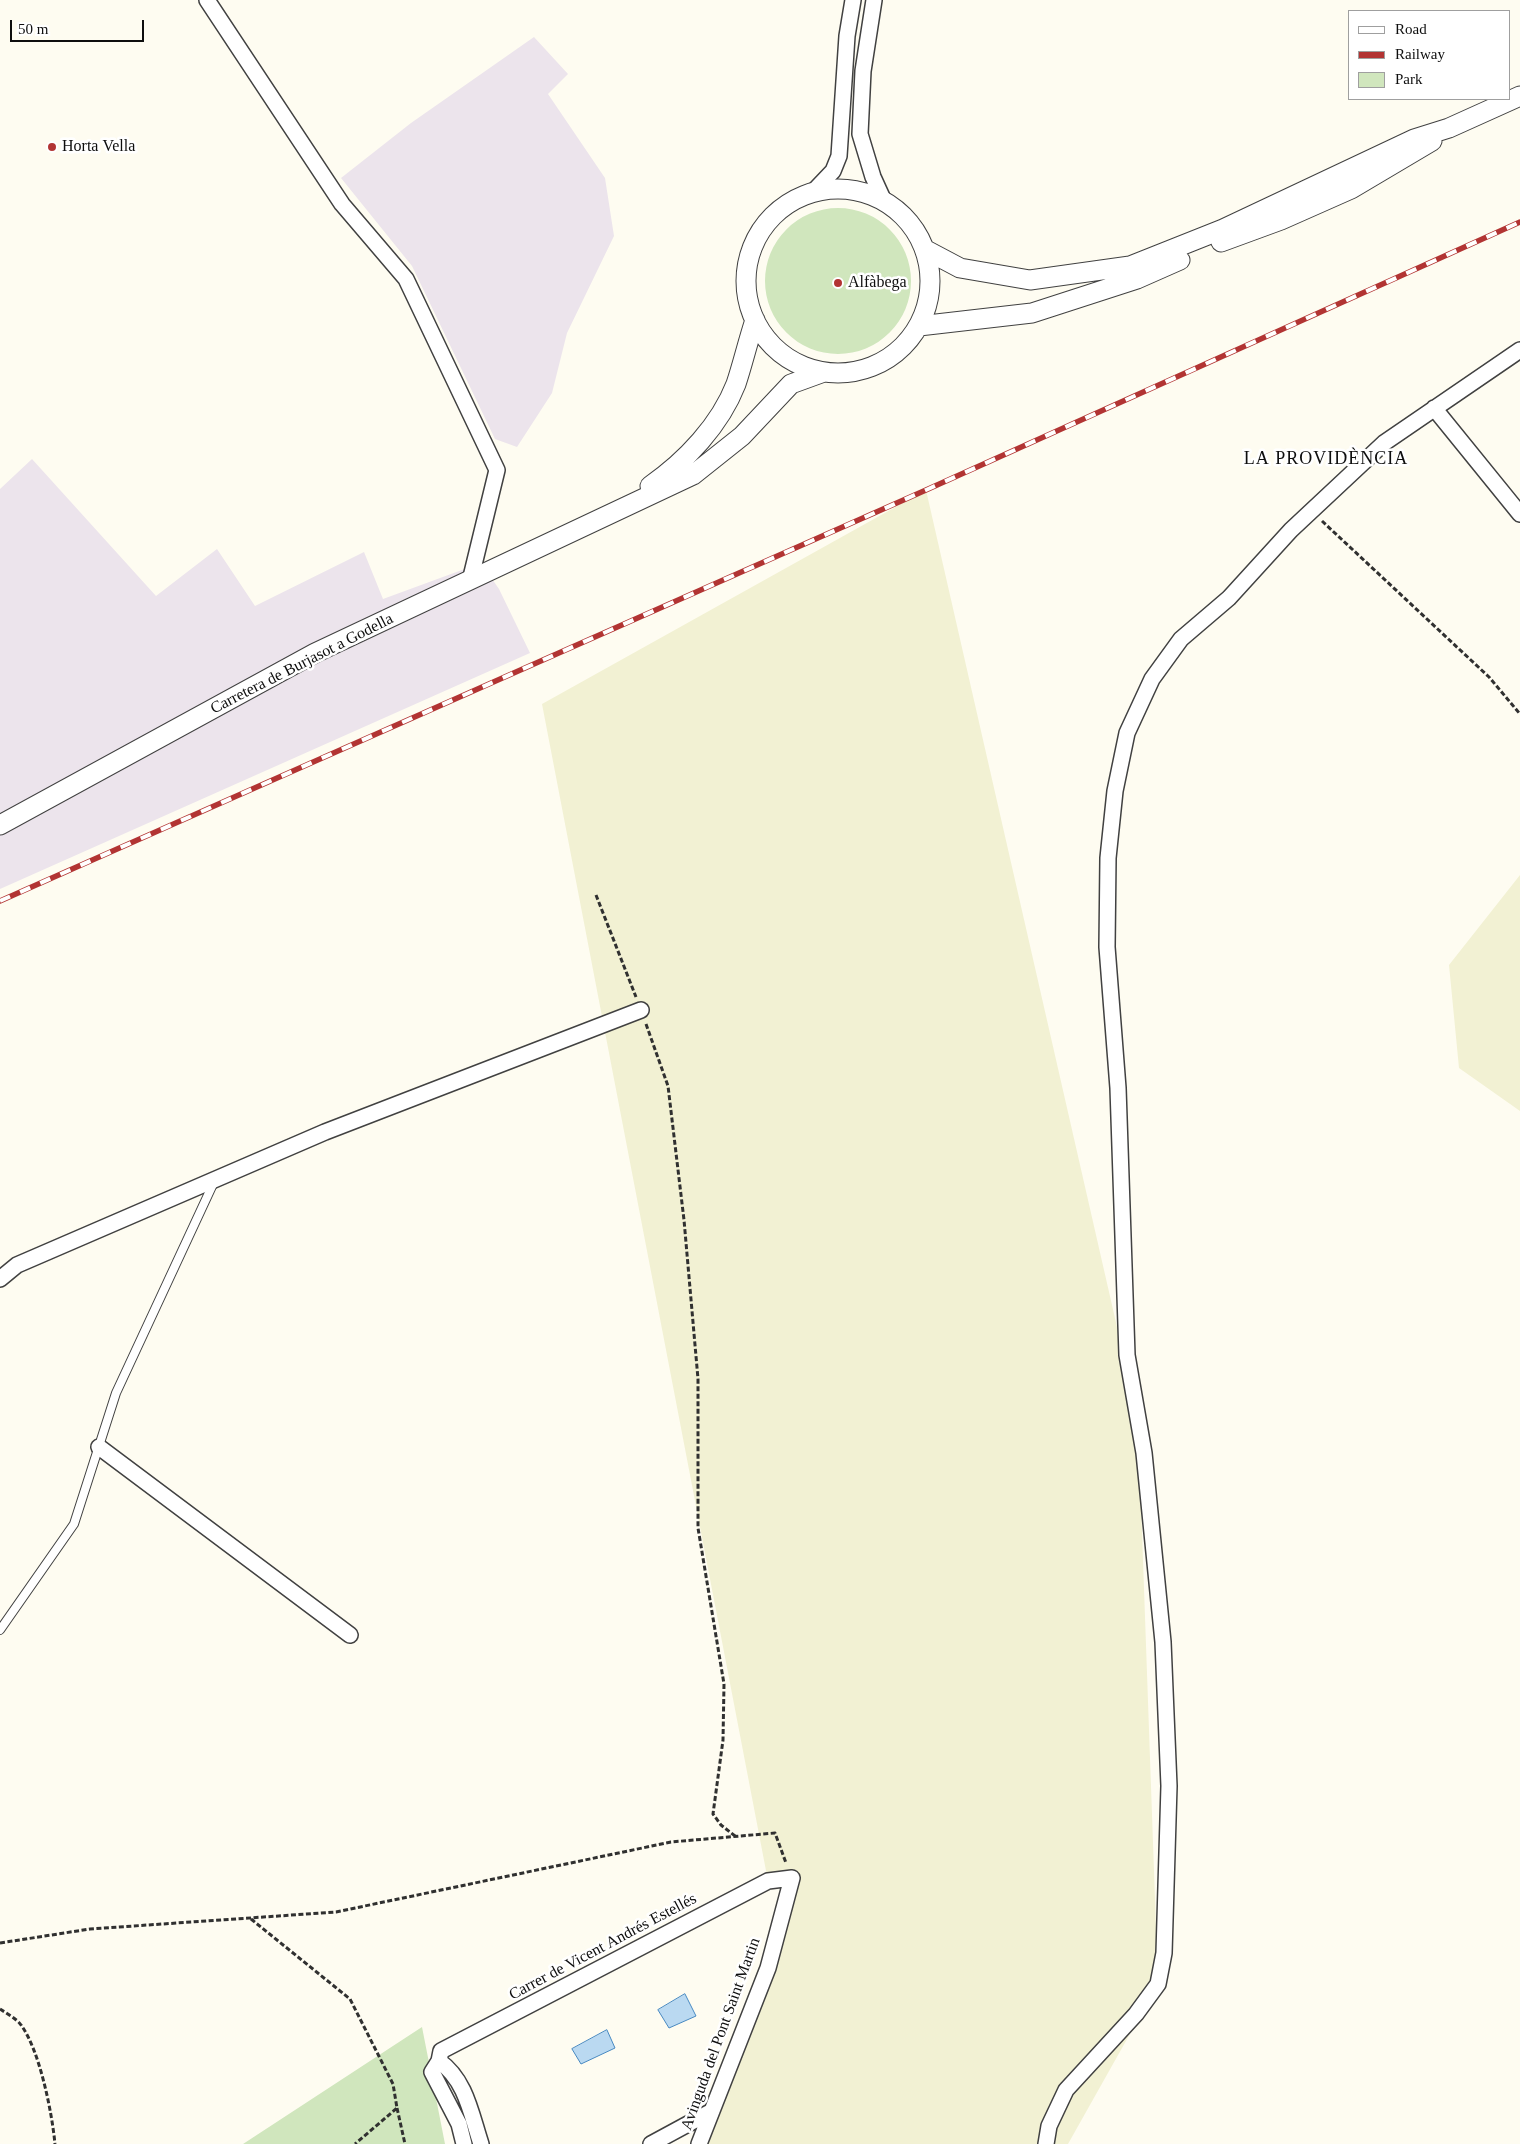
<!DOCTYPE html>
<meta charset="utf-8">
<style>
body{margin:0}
#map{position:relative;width:1520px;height:2144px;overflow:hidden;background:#fefcf1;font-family:Georgia,serif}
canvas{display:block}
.legend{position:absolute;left:1348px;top:10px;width:162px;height:90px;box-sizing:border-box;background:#fff;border:1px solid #9f9f9f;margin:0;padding:6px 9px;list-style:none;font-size:15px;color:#0e0e0e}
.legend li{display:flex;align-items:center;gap:10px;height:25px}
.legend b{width:25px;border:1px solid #9f9f9f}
.scale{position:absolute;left:10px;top:20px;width:134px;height:22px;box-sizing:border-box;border:2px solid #0e0e0e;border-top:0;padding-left:6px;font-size:15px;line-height:18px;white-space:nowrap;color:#0e0e0e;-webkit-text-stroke:4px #fff;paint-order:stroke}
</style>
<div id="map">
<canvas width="1520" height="2144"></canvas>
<ul class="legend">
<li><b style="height:6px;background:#fff"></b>Road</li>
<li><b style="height:6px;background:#b23433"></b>Railway</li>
<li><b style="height:14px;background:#d0e6bd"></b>Park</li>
</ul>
<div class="scale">50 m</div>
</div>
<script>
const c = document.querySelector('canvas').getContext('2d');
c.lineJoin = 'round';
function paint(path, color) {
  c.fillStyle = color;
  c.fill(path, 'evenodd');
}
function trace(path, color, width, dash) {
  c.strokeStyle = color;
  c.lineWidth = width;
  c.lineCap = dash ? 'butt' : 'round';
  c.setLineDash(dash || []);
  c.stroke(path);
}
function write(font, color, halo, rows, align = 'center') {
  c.font = font + ' Georgia,serif';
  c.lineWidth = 5;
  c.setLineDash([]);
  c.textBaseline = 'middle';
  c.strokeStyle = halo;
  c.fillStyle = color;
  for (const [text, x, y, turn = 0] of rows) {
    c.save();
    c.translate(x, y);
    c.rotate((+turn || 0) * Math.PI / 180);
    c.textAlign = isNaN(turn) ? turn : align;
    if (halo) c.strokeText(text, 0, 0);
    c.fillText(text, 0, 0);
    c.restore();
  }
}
const industrial = new Path2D(`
 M 534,37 L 568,74 L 548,94 L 605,178 L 614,236 L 567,333 L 552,393 L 517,447 L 495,439 L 412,266 L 341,178 L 411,123 Z
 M 32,459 L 156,596 L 217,549 L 255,606 L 364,552 L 383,599 L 481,563 L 499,589 L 530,653 L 0,889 L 0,489 Z`);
const farmland = new Path2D(`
 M 926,490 L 1138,1419 L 1158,1984 L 1068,2144 L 692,2144 L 792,1879 L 768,1881 L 542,704 Z
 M 1520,875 L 1520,1111 L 1459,1068 L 1449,965 Z`);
const green = new Path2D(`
 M765 281a73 73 0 1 1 146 0a73 73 0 1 1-146 0Z
 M 422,2027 L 445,2144 L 243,2144 Z`);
const water = new Path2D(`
 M 685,1994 L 696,2016 L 669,2028 L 658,2010 Z
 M 607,2030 L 615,2048 L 581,2064 L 572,2049 Z`);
const path = new Path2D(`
 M 1322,521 L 1489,677 L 1520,714
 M 596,895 L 636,997
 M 646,1024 L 668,1086 L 684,1220 L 698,1379 L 698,1528 L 724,1684 L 723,1740 L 713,1814 L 721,1825 L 735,1836
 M 251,1919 L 350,1999 L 393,2084 L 397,2108 L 355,2144
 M 0,1943 L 90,1929 L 336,1912 L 671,1842 L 775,1833 L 786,1863
 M 0,2009 C 6,2013 17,2019 21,2025 C 40,2051 52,2113 55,2144
 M 397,2108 L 405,2144`);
const service = new Path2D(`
 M 0,1630 L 74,1524 L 116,1393 L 214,1182`);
const minor = new Path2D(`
 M 207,0 L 342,204 L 406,279 L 497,470 L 470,581
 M 874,0 L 863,71 L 860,134 L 873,177 L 883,199
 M 813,192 L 833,171 L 839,156 L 847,36 L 853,0
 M 1434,408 L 1520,514
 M 0,1279 L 17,1265 L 325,1132 L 641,1010
 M 99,1447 L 350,1635
 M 439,2061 L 441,2051 L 768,1881 L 792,1878 L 768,1968 L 699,2144
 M 464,2144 L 459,2124 L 432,2072 L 439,2061 C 466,2080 471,2114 481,2144
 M 651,2144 L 712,2111
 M 1046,2144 L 1049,2126 L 1066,2090 L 1136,2014 L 1158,1984 L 1164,1953 L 1169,1786 L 1163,1642 L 1144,1453 L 1127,1355 L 1118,1088 L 1107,947 L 1108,858 L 1115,791 L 1127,733 L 1152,679 L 1181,639 L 1229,598 L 1291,530 L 1384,443 L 1520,350`);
const tertiary = new Path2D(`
 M746 281a92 92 0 1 1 184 0a92 92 0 1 1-184 0Z
 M 1221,242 L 1281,220 L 1351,189 L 1432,141
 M 926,250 L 960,268 L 1030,280 L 1130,266 L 1223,229 L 1414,139 L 1449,128 L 1520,96
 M 919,326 L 1032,313 L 1137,279 L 1180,260
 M 650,486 C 686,461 720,425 736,384 C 743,363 748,341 755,320
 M 0,825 L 315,653 L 693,475 L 742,436 L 791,384 L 824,372`);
const rail = new Path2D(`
 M 0,901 L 926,490 L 1520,222`);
const markers = [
 [52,147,5,"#b23433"],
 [838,283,5,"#b23433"]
];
const poiNames = [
 ["Horta Vella",62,147],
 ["Alfàbega",848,283]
];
const streetNames = [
 ["Carretera de Burjasot a Godella",302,664,-27],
 ["Carrer de Vicent Andrés Estellés",603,1947,-28],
 ["Avinguda del Pont Saint Martin",721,2034,-70]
];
const neighbourhoodNames = [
 ["LA PROVIDÈNCIA",1326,459]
];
paint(industrial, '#ece4ec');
paint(farmland, '#f2f1d3');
paint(green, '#d0e6bd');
paint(water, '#bad9f1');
trace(water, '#4889c1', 1);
trace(service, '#414141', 10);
trace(minor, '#414141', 18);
trace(tertiary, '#414141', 21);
trace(path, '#303030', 3, [5, 2.5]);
trace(service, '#fff', 8);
trace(minor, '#fff', 15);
trace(tertiary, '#fff', 19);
trace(rail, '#b23433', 5.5);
trace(rail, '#fff', 4, [11]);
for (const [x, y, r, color] of markers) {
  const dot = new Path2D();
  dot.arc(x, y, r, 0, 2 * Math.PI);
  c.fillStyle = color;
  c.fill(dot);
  trace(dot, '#fff', 2);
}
write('16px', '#0e0e0e', '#fff', poiNames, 'left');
write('16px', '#0e0e0e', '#fff', streetNames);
c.letterSpacing = '1px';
write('18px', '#0e0e0e', '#fff', neighbourhoodNames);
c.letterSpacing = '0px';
</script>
